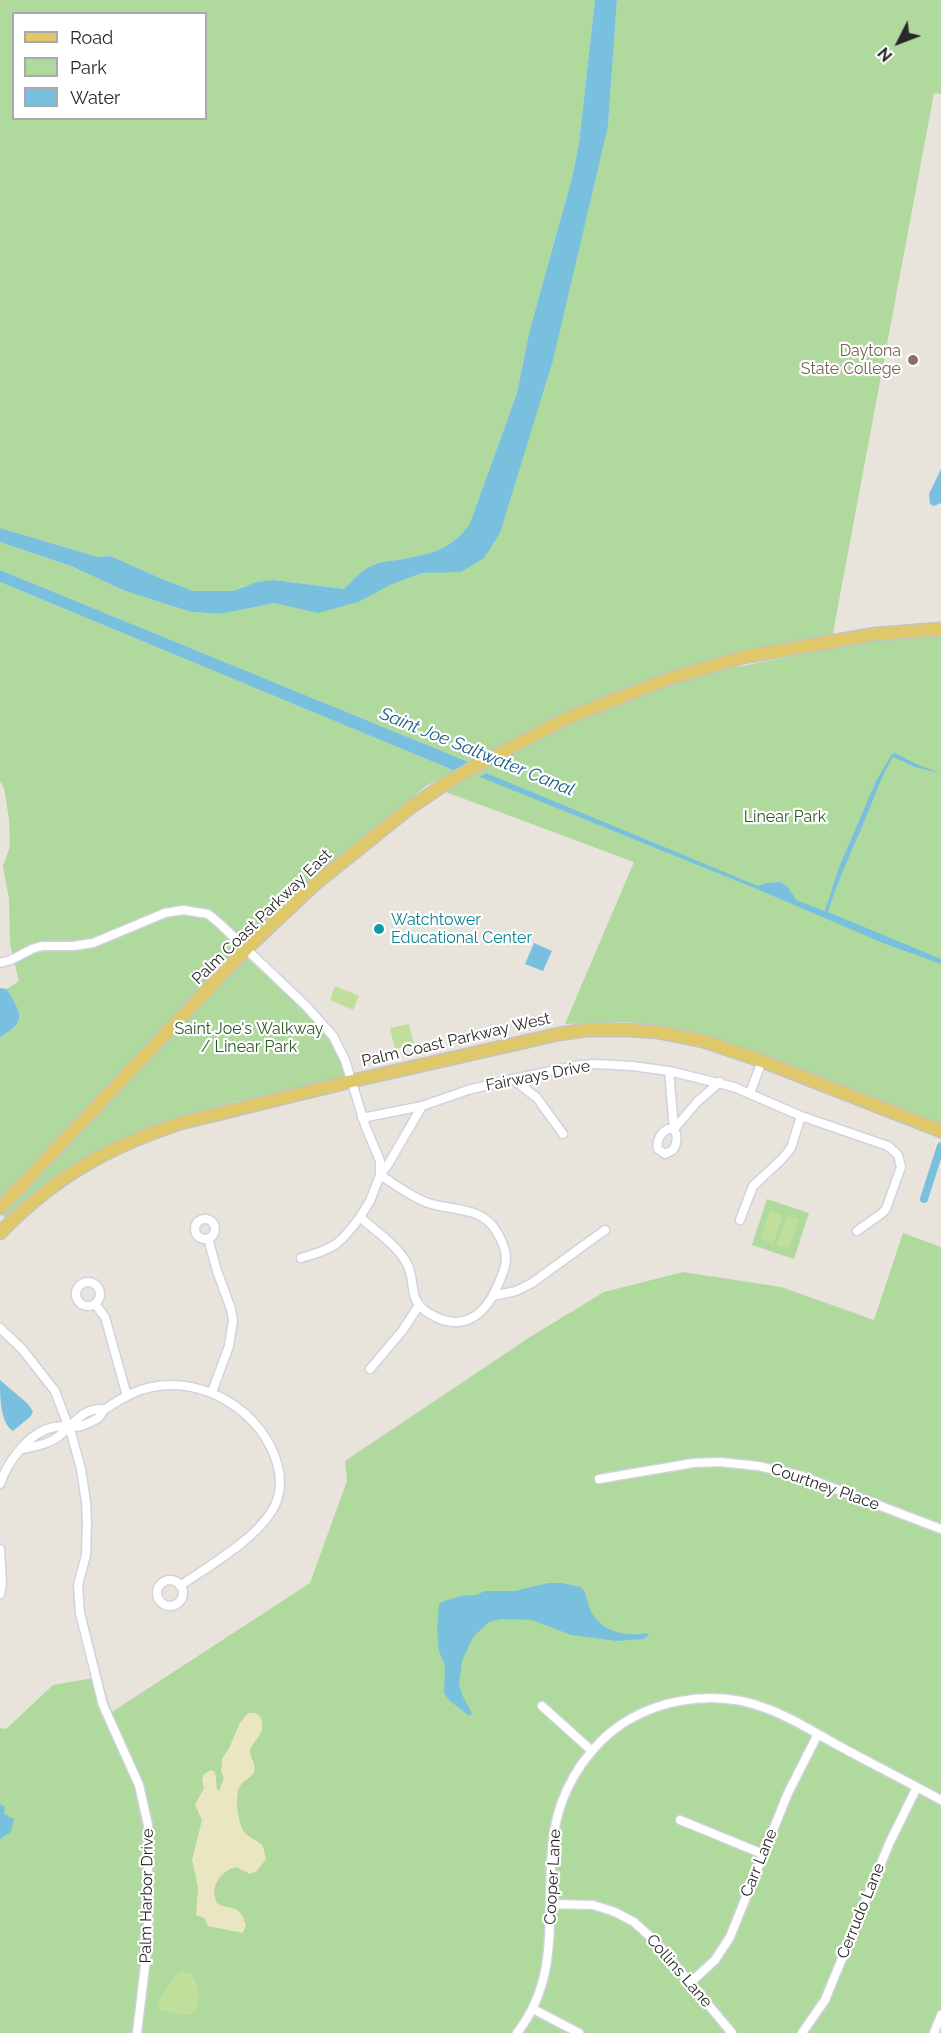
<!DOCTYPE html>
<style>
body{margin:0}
#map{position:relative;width:941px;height:2033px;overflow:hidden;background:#e8e3db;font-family:Raleway,sans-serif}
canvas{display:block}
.legend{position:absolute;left:12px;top:12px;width:195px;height:108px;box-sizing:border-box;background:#fff;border:2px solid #a9a9a9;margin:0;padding:8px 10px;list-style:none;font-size:18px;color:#282828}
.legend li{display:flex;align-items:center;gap:12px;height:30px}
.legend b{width:30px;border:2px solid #a9a9a9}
.north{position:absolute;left:869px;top:12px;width:60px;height:60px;-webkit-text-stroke:4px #fff;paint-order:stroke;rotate:228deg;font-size:16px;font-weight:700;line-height:24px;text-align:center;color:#282828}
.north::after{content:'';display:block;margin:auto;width:21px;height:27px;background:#282828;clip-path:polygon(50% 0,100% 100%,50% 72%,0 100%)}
</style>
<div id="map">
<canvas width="941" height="2033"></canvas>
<ul class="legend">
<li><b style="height:8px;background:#dfc869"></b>Road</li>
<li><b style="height:16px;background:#afd99d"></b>Park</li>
<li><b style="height:16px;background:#79c0df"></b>Water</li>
</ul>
<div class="north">N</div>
</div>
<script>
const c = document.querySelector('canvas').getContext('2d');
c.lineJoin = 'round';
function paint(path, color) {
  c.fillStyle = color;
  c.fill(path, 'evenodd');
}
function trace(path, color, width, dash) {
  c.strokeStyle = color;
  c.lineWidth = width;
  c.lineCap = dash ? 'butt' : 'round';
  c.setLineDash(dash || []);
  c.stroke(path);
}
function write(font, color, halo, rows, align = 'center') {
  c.font = font + ' Raleway,sans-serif';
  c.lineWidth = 4.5;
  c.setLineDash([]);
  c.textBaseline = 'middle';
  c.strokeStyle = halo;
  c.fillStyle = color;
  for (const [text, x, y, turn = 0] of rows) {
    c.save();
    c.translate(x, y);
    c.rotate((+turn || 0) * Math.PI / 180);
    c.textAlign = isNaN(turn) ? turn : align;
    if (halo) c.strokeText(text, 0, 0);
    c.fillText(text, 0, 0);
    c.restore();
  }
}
const green = new Path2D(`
 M 0,0 L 595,0 L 579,143 L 572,178 L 529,333 L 517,393 L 470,523 C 450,552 429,554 397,560 C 389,561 380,562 373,565 C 361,570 353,580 344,589 L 274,580 L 244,586 L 232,591 L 194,591 L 162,579 L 111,556 L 98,557 L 0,528 ZM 14,14 L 206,14 L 206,118 L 14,118 Z
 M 617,0 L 941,0 L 941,94 L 934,93 L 832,638 L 743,652 L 471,763 L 0,570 L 0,542 L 71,566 L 125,591 L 191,612 L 220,614 L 275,603 L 390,585 L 422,573 L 462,571 L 608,126 Z
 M 0,582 L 455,771 L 426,786 L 329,866 L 245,940 L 217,975 L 0,1201 L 0,1037 C 28,1022 21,1013 7,989 L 19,981 L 10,944 L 9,899 L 3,866 L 10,846 L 9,819 L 4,788 L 0,781 Z
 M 941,636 L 941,1125 L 727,1042 L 685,1030 L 628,1022 L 565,1024 L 634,862 L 443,791 L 545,734 L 603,709 L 665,687 L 727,669 L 868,641 Z
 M 246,957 L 316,1021 L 331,1038 L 347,1077 L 234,1102 L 185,1115 L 136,1133 L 57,1175 L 6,1219 L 3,1216 L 60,1151 Z
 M 767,1199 L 809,1213 L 794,1259 L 752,1245 Z
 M 903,1233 L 941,1247 L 941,2033 L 0,2033 L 0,1728 L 6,1729 L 53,1685 L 100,1677 L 112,1712 L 310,1583 L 347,1481 L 345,1461 L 530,1337 L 604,1292 L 683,1272 L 781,1287 L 874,1320 Z`);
const sand = new Path2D(`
 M 248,1713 L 255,1713 L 260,1716 C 266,1730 259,1735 252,1746 C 246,1756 258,1763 254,1773 C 250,1778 243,1781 240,1786 C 234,1796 238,1823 244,1832 C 249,1838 258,1840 263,1846 L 266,1859 L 257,1871 L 250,1874 L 236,1867 C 220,1871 208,1889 218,1904 C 234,1911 239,1904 246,1925 L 243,1933 L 208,1926 L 204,1918 L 196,1915 L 198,1887 L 192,1860 L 202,1820 L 195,1805 L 204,1788 L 202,1780 L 204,1774 L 211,1770 L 215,1772 L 217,1789 L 219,1791 L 224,1778 L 221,1771 L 222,1759 L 229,1748 L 240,1723 Z`);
const pitch = new Path2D(`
 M 335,986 L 359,996 L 353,1010 L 330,1000 Z
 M 409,1024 L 414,1045 L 395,1049 L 390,1028 Z
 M 770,1210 L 783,1215 L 773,1244 L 760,1239 Z
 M 787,1216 L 799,1220 L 789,1249 L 777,1245 Z
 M 181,1971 L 191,1974 C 199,1984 203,2007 191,2015 L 176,2014 L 161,2010 L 158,2004 C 159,1996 175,1974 181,1971 Z`);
const water = new Path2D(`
 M 595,0 L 617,0 L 608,126 L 553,360 L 500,533 L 484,558 L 461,572 L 422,573 L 390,585 L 358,602 L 318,613 L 275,603 L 220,614 L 191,612 L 125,591 L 71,566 L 0,542 L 0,528 L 98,557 L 111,556 L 162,579 L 194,591 L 232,591 L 257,582 L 274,580 L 344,589 C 353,580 361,570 373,565 C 380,562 389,561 397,560 C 429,554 450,552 470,523 L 517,393 L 529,333 L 572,178 L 579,143 Z
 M 941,469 L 941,503 L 934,506 L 930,504 L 929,494 Z
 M 0,570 L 471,763 L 455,771 L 0,582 Z
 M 895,753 L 916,764 L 940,773 L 915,767 L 893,757 C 881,776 875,796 866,817 C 853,849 838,879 828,912 L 941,959 L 941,964 L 883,943 L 757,889 L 480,777 L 486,773 L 758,886 L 767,883 L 781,882 L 788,887 L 796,900 L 825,911 L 838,870 L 876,781 L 892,754 Z
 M 534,943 L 552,951 L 543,971 L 525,964 Z
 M 0,988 L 7,989 C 21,1013 28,1022 0,1037 Z
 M 0,1380 L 27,1403 L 33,1411 L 31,1416 L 13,1431 C 0,1423 0,1396 0,1380 Z
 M 548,1583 L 561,1583 L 581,1587 C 587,1594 587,1601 590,1609 C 600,1632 625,1637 647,1633 L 649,1635 L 643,1639 L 617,1641 L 571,1635 L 532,1620 L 501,1619 L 489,1622 L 473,1637 L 462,1661 L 459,1685 L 464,1699 L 472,1713 L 470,1716 L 468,1715 L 449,1700 L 444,1693 L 445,1666 L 439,1651 L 437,1629 L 439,1604 L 444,1601 L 461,1596 L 476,1595 L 485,1591 L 515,1591 Z
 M 0,1804 L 5,1807 L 4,1814 L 14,1819 L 11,1832 L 0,1839 Z`);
const canal = new Path2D(`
 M 924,1199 L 941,1146`);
const minor = new Path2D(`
 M 0,963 L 11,960 L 32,949 L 42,946 L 73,946 L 93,943 L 165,913 L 183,910 L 208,914 L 220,924 L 306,1006 L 333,1036 L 345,1060 L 365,1125 L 380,1161 L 380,1175 C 396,1185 411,1197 428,1203 C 449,1210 476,1207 492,1225 C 499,1234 506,1248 506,1259 C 506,1268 501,1277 498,1285 C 485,1316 462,1333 430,1314 C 405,1299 418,1282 406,1262 C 396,1244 375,1231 360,1217 L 370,1201 L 380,1175 L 389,1163 L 422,1106
 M 669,1071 L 674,1129 L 698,1101 L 720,1082
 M 513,1079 L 537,1098 L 563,1134
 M 750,1093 L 762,1061
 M 362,1118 L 422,1106 L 468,1090 L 513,1079 L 580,1065 L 596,1064 L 632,1066 L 669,1071 L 734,1087 L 801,1116 L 888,1146 L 898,1155 L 901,1167 L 886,1209 L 881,1214 L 857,1231
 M 668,1129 L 674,1129 C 678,1136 677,1144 673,1150 L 665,1154 L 658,1149 C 656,1140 661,1133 668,1129 Z
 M195 1229a10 10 0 1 1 20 0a10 10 0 1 1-20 0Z
 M 740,1220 L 753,1186 L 781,1160 L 791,1148 L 801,1116
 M 208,1238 L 217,1271 L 231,1309 L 233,1320 L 229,1346 L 212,1392
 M 301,1258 C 333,1249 340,1245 360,1217
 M76 1294a12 12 0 1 1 24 0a12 12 0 1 1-24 0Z
 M 493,1296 L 516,1291 L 532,1283 L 605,1230
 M 95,1304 L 105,1317 L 127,1396
 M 0,1328 L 22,1349 L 55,1391 L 72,1436 L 81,1469 L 86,1502 L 87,1524 L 86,1555 L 78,1585 L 80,1613 L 103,1705 L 139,1785 L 148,1825 L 148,1941 L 137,2033
 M 370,1369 L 403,1330 L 419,1305
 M 23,1449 C 35,1446 50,1444 59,1436 C 75,1424 81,1408 104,1409
 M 599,1479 L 693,1463 L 720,1462 L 758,1466 L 802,1476 L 941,1529
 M 0,1484 C 8,1461 29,1432 54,1427 C 63,1425 73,1429 81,1426 C 86,1424 94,1421 98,1418 C 101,1415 103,1410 107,1408 C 120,1399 136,1390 152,1387 C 205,1376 262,1412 277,1463 C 281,1476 281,1490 276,1503 C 261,1537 210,1565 180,1586
 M 0,1549 L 2,1584 L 0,1594
 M157 1593a13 13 0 1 1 26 0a13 13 0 1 1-26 0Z
 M 542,1706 L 592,1751
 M 680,1820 L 763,1854
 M 550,1904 L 593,1905 L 615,1912 L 634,1922 L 655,1941 L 732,2033
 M 690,1983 L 715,1960 L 730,1937 L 788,1793 L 818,1734
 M 533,2009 L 579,2033
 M 517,2033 C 561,1976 546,1915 552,1849 C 555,1807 572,1770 602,1740 C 645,1699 713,1687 768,1709 C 793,1718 817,1734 841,1747 C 874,1765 908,1782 941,1800
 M 802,2033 L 825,2000 L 889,1844 L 917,1787
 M 934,2033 L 941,2015`);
const primary = new Path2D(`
 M 0,1208 L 246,949 L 314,885 L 411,807 L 448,782 L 474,767 L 567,718 L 668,679 L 743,657 L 876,634 L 941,629
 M 0,1233 C 54,1177 108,1147 181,1123 L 352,1081 L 559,1034 L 587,1030 L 628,1030 L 658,1032 L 703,1041 L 762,1061 L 941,1131`);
const markers = [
 [913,360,6,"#8d6e63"],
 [379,929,6,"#0f9aa8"]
];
const educationNames = [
 ["Daytona",901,351],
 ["State College",901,369]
];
const parkNames = [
 ["Linear Park",785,817],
 ["Saint Joe's Walkway",249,1029],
 ["/ Linear Park",249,1047]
];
const streetNames = [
 ["Palm Coast Parkway East",262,917,-44],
 ["Palm Coast Parkway West",456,1040,-13],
 ["Fairways Drive",538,1076,-11],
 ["Courtney Place",825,1487,19],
 ["Carr Lane",759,1863,-68],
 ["Cooper Lane",553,1877,-87],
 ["Palm Harbor Drive",147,1896,-89],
 ["Cerrudo Lane",861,1911,-68],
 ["Collins Lane",679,1971,49]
];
const cultureNames = [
 ["Watchtower",391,920],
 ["Educational Center",391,938]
];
const waterNames = [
 ["Saint Joe Saltwater Canal",477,752,22]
];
paint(green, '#afd99d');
paint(sand, '#eae6c1');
paint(pitch, '#bfdf9a');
paint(water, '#79c0df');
trace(canal, '#79c0df', 8);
trace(minor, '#d0d3df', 11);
trace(primary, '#c3c3c3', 15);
trace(minor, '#fff', 8);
trace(primary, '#dfc869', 12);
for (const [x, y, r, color] of markers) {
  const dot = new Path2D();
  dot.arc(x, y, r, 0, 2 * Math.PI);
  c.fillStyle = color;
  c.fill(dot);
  trace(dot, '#fff', 2);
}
write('16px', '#785e54', '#fff', educationNames, 'right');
write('16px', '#2b5b21', '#fff', parkNames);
write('16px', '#282828', '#fff', streetNames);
write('16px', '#0d838f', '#fff', cultureNames, 'left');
write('italic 18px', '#1d5e87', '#fff', waterNames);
</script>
